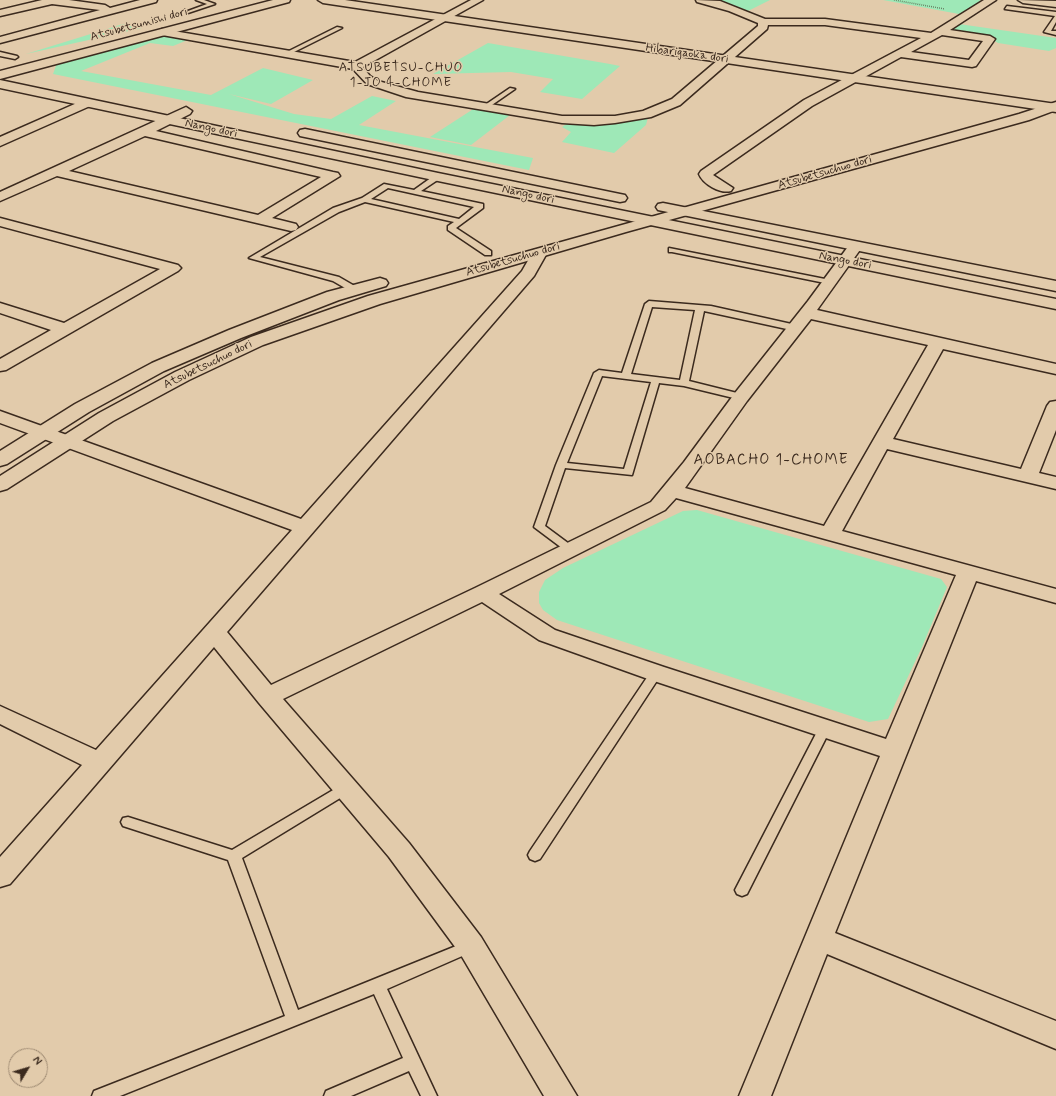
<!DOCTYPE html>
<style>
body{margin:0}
#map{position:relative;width:1056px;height:1096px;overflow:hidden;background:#e2cbab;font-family:Mynerve,sans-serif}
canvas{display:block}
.north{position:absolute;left:8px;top:1048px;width:40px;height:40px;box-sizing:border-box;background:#e2cbab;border:1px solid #9f8b73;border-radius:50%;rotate:52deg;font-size:11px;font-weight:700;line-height:16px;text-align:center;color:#3b2a1e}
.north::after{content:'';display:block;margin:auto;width:14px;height:18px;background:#3b2a1e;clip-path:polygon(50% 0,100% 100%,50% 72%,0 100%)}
</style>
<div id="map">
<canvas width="1056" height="1096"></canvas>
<div class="north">N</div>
</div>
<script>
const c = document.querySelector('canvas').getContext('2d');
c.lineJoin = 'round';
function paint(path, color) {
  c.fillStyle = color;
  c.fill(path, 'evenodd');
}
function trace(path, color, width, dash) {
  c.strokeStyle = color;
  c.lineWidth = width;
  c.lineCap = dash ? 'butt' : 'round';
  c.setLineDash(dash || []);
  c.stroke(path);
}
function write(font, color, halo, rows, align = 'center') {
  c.font = font + ' Mynerve,sans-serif';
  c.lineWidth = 3;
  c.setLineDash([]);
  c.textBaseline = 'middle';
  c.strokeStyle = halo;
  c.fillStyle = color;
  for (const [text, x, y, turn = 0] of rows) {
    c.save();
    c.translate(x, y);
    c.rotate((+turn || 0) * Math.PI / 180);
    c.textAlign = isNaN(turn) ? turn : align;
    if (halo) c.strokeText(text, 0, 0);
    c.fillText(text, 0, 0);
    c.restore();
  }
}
const green = new Path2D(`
 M 719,0 L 770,0 L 748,11 Z
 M 883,0 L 979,0 L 982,1 L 959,14 Z
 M 123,24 L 142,28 L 26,54 Z
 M 959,24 L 1056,38 L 1056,48 L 1049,51 L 998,43 L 990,38 L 945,32 Z
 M 162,34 L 190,39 L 173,46 L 150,43 L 81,71 L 211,95 L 263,68 L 313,80 L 271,104 L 229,94 L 294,114 L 331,119 L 372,96 L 396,101 L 359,125 L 533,158 L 529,170 L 53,74 L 57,63 Z
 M 488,43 L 610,64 L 620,66 L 582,99 L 540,92 L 553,79 L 511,72 L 433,74 Z
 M 478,106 L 514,112 L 471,145 L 430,137 Z
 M 648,117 L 646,125 L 614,153 L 562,142 L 571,132 L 562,127 L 571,121 Z
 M 697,510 L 941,579 L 947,587 L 922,647 L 888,719 L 869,722 L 557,620 L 543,610 L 539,603 L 539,592 L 545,580 L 563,568 L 683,511 Z`);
const path = new Path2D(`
 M 894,0 L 945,9`);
const service = new Path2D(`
 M 196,0 L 204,0 L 215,4 L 188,13 L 188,11 L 207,4 Z
 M 1007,6 L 1056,12 L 1056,22 L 1051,31 L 1056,31 L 1056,35 L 1044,32 L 1055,16 L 1005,9 Z
 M 337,27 L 342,28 L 288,55 L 283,54 Z
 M 0,52 L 17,56 L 18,57 L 15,59 L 0,56 Z
 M 510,88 L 515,89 L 489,107 L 485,107 L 485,105 Z
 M 435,175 L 442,177 L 421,191 L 483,204 L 483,208 L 456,228 L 491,251 L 491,255 L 485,255 L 448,230 L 448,226 L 454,222 L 365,202 L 339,212 L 260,257 L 339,277 L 358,288 L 358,292 L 352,292 L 333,281 L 249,258 L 333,208 L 362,198 L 384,184 L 414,190 ZM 388,188 L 474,207 L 459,219 L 371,199 Z
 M 669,248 L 830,280 L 834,282 L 830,284 L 672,252 L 669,252 Z
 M 649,301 L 711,306 L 796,325 L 800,328 L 796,331 L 704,311 L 689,381 L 745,395 L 747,397 L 742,400 L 684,386 L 659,383 L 632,475 L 565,468 L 545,526 L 576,549 L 570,552 L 566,551 L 534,527 L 556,465 L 594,373 L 599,370 L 622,373 L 645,304 ZM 652,307 L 695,310 L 680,380 L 631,374 ZM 602,376 L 651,382 L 624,469 L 567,463 Z
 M 656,669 L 660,670 L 662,673 L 540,859 L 535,861 L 530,859 L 528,855 L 530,851 L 652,670 Z
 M 825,723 L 830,725 L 831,728 L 749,890 L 747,894 L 742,896 L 737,894 L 735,890 L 819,728 L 820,725 Z
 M 345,783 L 350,784 L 352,788 L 350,792 L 242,858 L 298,1010 L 466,942 L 471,940 L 476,942 L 479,946 L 476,950 L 387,989 L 437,1096 L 421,1096 L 409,1071 L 351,1096 L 324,1096 L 326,1091 L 403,1058 L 374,994 L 120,1096 L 92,1096 L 94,1091 L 285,1016 L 228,860 L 123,826 L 121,822 L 123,818 L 128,817 L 232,850 Z`);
const minor = new Path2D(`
 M 42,0 L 69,0 L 105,5 L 110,8 L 140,0 L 157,0 L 156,2 L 0,43 L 0,37 L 100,10 L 52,4 L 0,16 L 0,10 Z
 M 471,0 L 483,0 L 363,67 L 364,69 L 370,76 L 378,81 L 418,92 L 562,116 L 615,116 L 643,111 L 672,99 L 758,26 L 758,23 L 729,11 L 697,2 L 696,0 L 720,1 L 765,19 L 825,19 L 931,33 L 984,0 L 996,0 L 950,30 L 990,36 L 995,39 L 976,66 L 972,67 L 901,57 L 812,106 L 713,175 L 733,188 L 731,191 C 720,194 703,184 699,174 L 701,171 L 804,100 L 921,38 L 825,25 L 768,25 L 767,29 L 680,105 L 651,117 L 615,123 L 594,125 L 562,123 L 406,97 L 367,84 L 353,69 L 162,35 L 157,32 L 162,29 L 355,62 ZM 942,35 L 983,41 L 969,60 L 911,52 Z
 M 1018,0 L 1056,1 L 1056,7 L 1023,3 Z
 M 86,99 L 92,103 L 90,106 L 0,146 L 0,137 Z
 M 186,107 L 192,111 L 190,114 L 156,131 L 333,172 L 338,173 L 340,176 L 272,218 L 296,224 L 298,227 L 296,230 L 291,231 L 57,176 L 0,201 L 0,192 ZM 145,136 L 321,177 L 258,215 L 69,171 Z
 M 0,218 L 178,265 L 181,268 L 178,271 L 6,370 L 0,371 L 0,359 L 51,330 L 0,313 L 0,303 L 64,323 L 160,269 L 0,226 Z
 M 855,243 L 860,244 L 862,247 L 817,310 L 1056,364 L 1056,374 L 943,349 L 893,439 L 1021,469 L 1047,406 L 1050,402 L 1056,401 L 1056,430 L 1039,473 L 1056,477 L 1056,489 L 887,449 L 842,531 L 1056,589 L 1056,603 L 976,581 L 835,933 L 1056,1021 L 1056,1049 L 827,954 L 771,1096 L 739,1096 L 880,756 L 648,679 L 539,640 L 482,602 L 283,699 L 409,843 L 481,937 L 577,1096 L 544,1096 L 461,955 L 389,857 L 259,703 L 214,647 L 10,884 L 0,887 L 0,857 L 82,765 L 0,724 L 0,706 L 96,750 L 292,530 L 0,423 L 0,411 L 301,519 L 522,271 L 534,250 L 544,250 L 547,253 L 534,276 L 227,632 L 271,685 L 475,588 L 651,502 L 684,462 L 735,393 L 808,301 L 850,244 ZM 811,319 L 928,345 L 824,526 L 685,488 L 747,401 ZM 676,498 L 956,575 L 886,739 L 664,667 L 555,630 L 499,594 L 665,510 Z`);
const tertiary = new Path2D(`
 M 273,0 L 290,0 L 289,2 L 0,79 L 0,71 Z
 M 318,0 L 345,0 L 1056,104 L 1056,112 L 323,3 Z
 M 0,80 L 438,173 L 1056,299 L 1056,309 L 438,181 L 0,88 Z
 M 305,129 L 620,194 L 625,195 L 627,198 L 625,201 L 620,202 L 300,136 L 298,133 L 300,130 Z
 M 663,203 L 1056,281 L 1056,291 L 658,210 L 656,207 L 658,204 Z`);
const secondary = new Path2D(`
 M 1056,102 L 1056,110 L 1029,120 L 626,232 L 380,304 L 263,345 L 189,380 L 113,421 L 7,489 L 0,491 L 0,476 L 99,413 L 175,372 L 251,337 L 368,296 L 1019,114 Z
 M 380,278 L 386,280 L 388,283 L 386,286 L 339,300 L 241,338 L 164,371 L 89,412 L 7,464 L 0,466 L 0,451 L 75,404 L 152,363 L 229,330 L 327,292 Z`);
const farStreetnames = [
 ["Atsubetsunishi dori",139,25,-15],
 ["Hibarigaoka dori",687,54,8],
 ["Nango dori",211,129,12],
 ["Atsubetsuchuo dori",825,173,-16],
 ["Nango dori",528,195,12],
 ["Atsubetsuchuo dori",513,260,-16],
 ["Nango dori",845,261,11],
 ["Atsubetsuchuo dori",208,365,-26]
];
const farNeighbourhoodnames = [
 ["ATSUBETSU-CHUO",401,68],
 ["1-JO 4-CHOME",401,83]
];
const neighbourhoodNames = [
 ["AOBACHO 1-CHOME",771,461]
];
paint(green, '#9ee8b7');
trace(service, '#3b2a1e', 3);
trace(minor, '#3b2a1e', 3);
trace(tertiary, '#3b2a1e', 3);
trace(secondary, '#3b2a1e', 3);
trace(path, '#3b2a1e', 1.5, [0.5, 1.5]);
paint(service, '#e2cbab');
paint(minor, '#e2cbab');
paint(tertiary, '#e2cbab');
paint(secondary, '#e2cbab');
write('12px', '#3b2a1e', '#e2cbab', farStreetnames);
c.letterSpacing = '1px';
write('13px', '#3b2a1e', '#e2cbab', farNeighbourhoodnames);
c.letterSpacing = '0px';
c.letterSpacing = '1px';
write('15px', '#3b2a1e', '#e2cbab', neighbourhoodNames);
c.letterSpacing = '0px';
</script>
